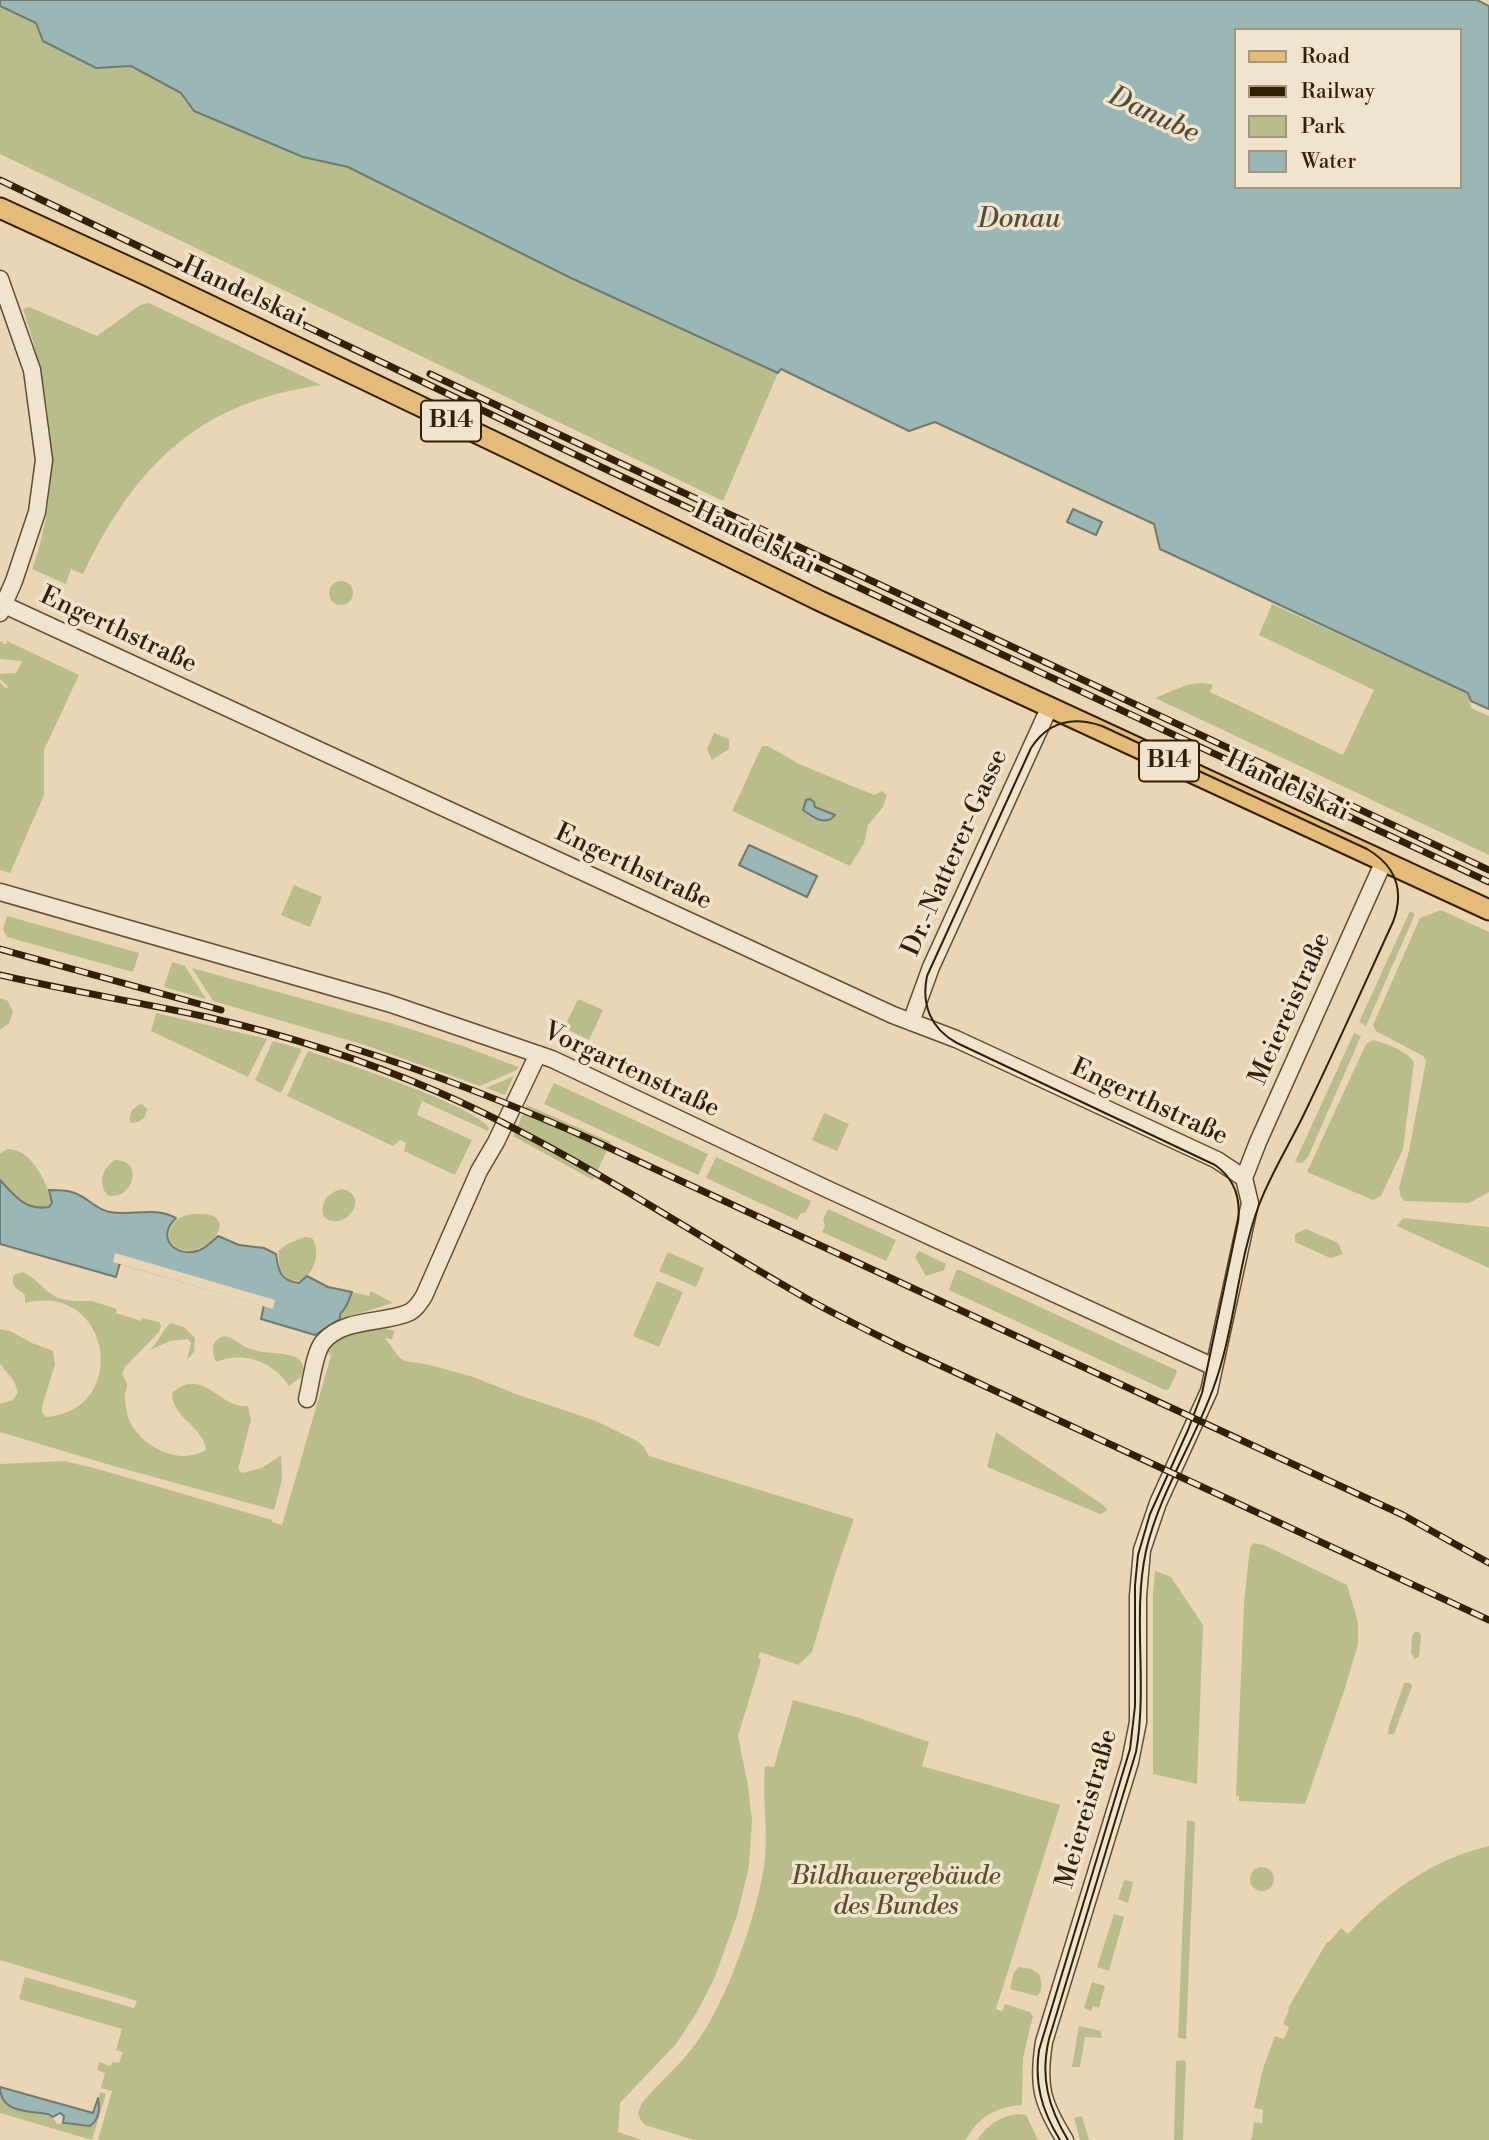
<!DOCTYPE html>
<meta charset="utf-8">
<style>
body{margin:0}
#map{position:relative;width:1489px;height:2140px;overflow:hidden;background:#ead6b4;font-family:"Libre Bodoni",serif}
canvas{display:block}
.legend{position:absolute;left:1234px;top:28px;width:228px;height:161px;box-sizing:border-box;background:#f1e4ce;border:2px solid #a5957d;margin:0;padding:9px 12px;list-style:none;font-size:21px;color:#331f04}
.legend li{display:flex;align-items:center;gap:14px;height:35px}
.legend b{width:35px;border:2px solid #a5957d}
</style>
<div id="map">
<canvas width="1489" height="2140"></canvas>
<ul class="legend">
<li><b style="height:9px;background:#e5bb7a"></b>Road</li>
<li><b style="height:9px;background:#331f04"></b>Railway</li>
<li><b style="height:19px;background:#b9bd8b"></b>Park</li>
<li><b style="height:19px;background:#9ab7b6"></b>Water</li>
</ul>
</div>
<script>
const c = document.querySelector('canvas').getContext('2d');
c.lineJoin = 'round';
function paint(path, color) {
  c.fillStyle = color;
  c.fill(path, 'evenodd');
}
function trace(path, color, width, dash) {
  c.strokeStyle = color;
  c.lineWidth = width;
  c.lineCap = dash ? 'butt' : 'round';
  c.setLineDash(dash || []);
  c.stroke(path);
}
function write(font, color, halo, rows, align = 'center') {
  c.font = font + ' "Libre Bodoni",serif';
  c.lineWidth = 7;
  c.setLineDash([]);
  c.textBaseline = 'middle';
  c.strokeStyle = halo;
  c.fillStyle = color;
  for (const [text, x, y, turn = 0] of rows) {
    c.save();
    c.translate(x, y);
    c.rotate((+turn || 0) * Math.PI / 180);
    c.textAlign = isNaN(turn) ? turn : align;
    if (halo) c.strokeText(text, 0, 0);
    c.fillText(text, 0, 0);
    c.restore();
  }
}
const green = new Path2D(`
 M 0,6 L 36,23 L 96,68 L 131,66 L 181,93 L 194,111 L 303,157 L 348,167 L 571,278 L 778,373 L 723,501 L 0,154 Z
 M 149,303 L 321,385 C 197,403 136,465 83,574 L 71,569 L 66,584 L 32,569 C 64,484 51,392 23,309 L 29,307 L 97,336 L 140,305 Z
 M329 593a12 12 0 1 1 24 0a12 12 0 1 1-24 0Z
 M 1272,604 L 1468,693 L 1471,708 L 1489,716 L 1489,855 L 1155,698 C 1174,691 1193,678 1213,685 L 1210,692 L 1343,755 L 1374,690 L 1259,635 Z
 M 3,641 L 3,644 L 6,644 L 7,641 L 79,675 L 44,750 L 44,795 L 10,873 L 0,870 L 0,682 L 6,689 L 8,687 L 0,679 L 0,674 L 16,673 L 22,661 L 0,659 L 0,642 Z
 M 714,733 L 729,739 L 729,749 L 712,760 L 707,749 Z
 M 762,746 L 768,746 L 799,764 L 874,795 L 882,791 L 887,795 L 883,807 L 868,825 L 864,843 L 850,866 L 732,811 Z
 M 294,885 L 322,897 L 310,927 L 281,915 Z
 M 1441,910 L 1489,932 L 1489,1192 L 1469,1203 L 1404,1201 L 1400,1195 L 1399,1188 L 1409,1151 L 1426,1061 L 1423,1056 L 1376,1031 L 1373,1025 L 1420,918 Z
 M 1410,911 L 1415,914 L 1366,1026 L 1359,1022 Z
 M 7,916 L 139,953 L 133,972 L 7,937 L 3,929 Z
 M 172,962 L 185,966 L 206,999 L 164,987 Z
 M 192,968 L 404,1027 L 463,1046 L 518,1067 L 517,1070 L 480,1086 L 365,1045 L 213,1001 Z
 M 0,998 L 8,1001 L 13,1012 L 9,1023 L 0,1030 Z
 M 578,999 L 603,1010 L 589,1040 L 564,1028 Z
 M 156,1013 L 267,1039 L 248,1077 L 151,1031 Z
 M 1354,1033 L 1361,1036 L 1308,1157 L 1302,1163 L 1295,1162 Z
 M 1373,1040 C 1385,1043 1407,1051 1414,1062 L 1403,1149 L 1381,1196 L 1373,1200 L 1307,1172 L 1366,1044 Z
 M 273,1041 L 302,1049 L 281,1093 L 255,1080 Z
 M 308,1051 C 339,1061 476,1106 489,1128 L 488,1131 L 422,1101 L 417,1115 L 472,1140 L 455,1175 L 404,1151 L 406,1143 L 400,1140 L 393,1146 L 287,1096 Z
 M 514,1076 L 505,1095 L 486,1088 Z
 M 554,1083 L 708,1154 L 698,1175 L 544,1104 Z
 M 142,1104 L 147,1109 L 145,1117 L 138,1122 L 131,1123 L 129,1118 L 132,1110 L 138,1105 Z
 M 527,1105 L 611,1142 L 593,1180 L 513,1136 Z
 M 824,1113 L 849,1124 L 837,1151 L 812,1140 Z
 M 7,1149 C 31,1148 47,1182 52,1203 L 49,1207 C 25,1211 15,1196 0,1180 L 0,1154 Z
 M 716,1157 L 811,1201 L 806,1212 L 800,1214 L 797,1220 L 706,1178 Z
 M 115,1160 C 145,1159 133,1203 107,1195 C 98,1182 102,1169 115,1160 Z
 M 342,1189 C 372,1196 345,1234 324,1217 C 319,1203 328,1192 342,1189 Z
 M 828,1209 L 896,1240 L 886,1261 L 822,1232 L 825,1226 L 823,1220 Z
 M 195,1214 C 205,1214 216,1213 220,1224 C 219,1246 181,1263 169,1239 C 169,1222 179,1215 195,1214 Z
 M 1403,1218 L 1489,1227 L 1489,1268 L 1397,1226 Z
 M 1306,1229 L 1338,1243 L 1343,1254 L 1330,1258 L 1295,1242 L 1295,1234 Z
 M 305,1237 L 312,1238 C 321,1253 315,1270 302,1281 L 289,1280 L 280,1271 L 278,1251 L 289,1243 Z
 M 919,1251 L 946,1264 L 944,1270 L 926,1276 L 915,1257 Z
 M 668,1252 L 704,1268 L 696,1287 L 659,1271 Z
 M 956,1270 L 960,1270 L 1176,1370 L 1177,1372 L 1169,1389 L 1165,1390 L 949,1290 Z
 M 23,1272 L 33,1278 L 48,1292 L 58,1298 L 73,1301 L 92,1301 L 117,1309 L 116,1313 L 141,1321 L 142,1318 L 159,1322 L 161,1326 L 159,1332 L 125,1367 L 122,1374 C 123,1377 126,1380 127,1383 C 128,1387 125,1391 125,1395 C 125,1402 126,1410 128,1417 C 138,1445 178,1467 206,1450 C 204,1427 172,1418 172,1393 C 202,1365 220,1409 248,1406 L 251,1420 L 238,1469 L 242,1473 L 262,1468 L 281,1455 L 282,1480 L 274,1510 L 110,1465 L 0,1432 L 0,1404 L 13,1400 L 18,1392 L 14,1381 L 0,1364 L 0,1329 L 10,1331 L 32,1343 L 53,1351 L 55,1364 L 42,1407 L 42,1413 L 46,1417 C 131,1411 112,1281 25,1303 L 25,1295 C 18,1289 10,1286 14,1275 Z
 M 657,1281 L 683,1292 L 659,1347 L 633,1336 Z
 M 371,1291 L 393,1303 L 340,1319 L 339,1315 L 346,1309 L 352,1292 L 369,1296 Z
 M 171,1323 L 184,1327 L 195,1338 L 194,1352 L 187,1360 L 191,1343 L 188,1339 L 170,1341 L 150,1350 C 159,1342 163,1328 171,1323 Z
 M 376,1327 L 395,1331 L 392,1339 L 385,1338 L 398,1356 L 404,1361 L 426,1364 L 473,1377 L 516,1394 L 596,1421 L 637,1441 L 644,1447 L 649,1456 L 854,1519 L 835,1574 L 812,1652 L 798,1665 L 760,1652 L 758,1658 L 761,1660 L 738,1736 L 748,1785 L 752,1820 L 749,1866 L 737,1916 L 714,1979 L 697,2012 L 676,2044 L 620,2103 L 618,2132 L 642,2140 L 98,2140 L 112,2091 L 101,2088 L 105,2073 L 97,2070 L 99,2062 L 111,2066 L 112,2062 L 119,2063 L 123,2052 L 116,2050 L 122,2029 L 19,1999 L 25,1977 L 134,2008 L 137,2001 L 0,1960 L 0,1464 L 64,1461 L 98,1469 L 272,1520 L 272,1522 L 282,1525 L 331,1356 L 327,1351 L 328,1345 L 347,1333 Z
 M 224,1336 C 234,1337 239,1345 250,1349 C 265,1354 282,1352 296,1357 C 304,1362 305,1369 301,1377 L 289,1386 C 273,1361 243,1351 216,1362 C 212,1350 210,1341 224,1336 Z
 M 996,1432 L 1103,1505 L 1108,1510 L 1100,1514 L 987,1467 Z
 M 1254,1543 L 1264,1545 L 1347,1585 L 1358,1622 L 1358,1644 L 1345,1688 L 1305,1804 L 1239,1801 L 1239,1796 L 1236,1796 L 1244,1603 L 1250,1547 Z
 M 1155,1571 L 1171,1577 L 1203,1625 L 1197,1784 L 1153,1774 L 1153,1594 Z
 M 1415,1632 L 1419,1632 L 1421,1636 L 1419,1657 L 1415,1659 L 1411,1653 L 1412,1636 Z
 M 1404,1683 L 1410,1683 L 1412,1686 L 1394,1734 L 1388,1734 C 1388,1725 1401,1695 1404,1683 Z
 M 793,1700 L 856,1717 L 929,1742 L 922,1766 L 1060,1805 L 996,2009 L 1002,2011 L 1005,2004 L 1030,2012 L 1033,2016 L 1023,2058 L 1022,2105 C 997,2107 978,2116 966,2140 L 694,2140 L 645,2125 L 640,2119 L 638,2113 L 642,2103 C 660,2081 683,2063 699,2039 C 728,1998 760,1908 765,1858 C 768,1827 762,1797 765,1766 L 774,1767 Z
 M 1187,1820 L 1195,1822 L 1186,2039 L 1178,2038 Z
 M 1489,1846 L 1489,2140 L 1250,2140 L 1252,2138 L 1254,2122 L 1262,2123 L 1263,2110 L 1254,2108 L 1263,2069 L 1275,2036 L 1284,2039 L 1289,2027 L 1283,2024 L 1289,2010 L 1288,2008 L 1327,1942 L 1329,1942 L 1341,1928 L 1348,1934 C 1387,1892 1433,1859 1489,1846 Z
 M1250 1879a12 12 0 1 1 24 0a12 12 0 1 1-24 0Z
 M 1124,1880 L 1133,1882 L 1128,1903 L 1118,1899 Z
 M 1114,1914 L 1124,1917 L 1109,1971 L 1097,1967 Z
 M 1019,1967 L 1031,1969 L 1039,1974 C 1042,1981 1043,1991 1037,1996 L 1010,1989 L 1014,1972 Z
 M 1092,1982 L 1105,1986 L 1099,2008 L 1093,2006 L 1091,2011 L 1084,2008 Z
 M 1079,2026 L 1101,2031 L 1102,2038 L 1085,2037 L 1080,2067 L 1072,2067 Z
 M 1184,2060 L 1186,2062 L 1183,2140 L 1174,2140 L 1176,2061 Z
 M 100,2092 L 106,2094 L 92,2140 L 0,2113 L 0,2094 C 7,2112 33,2111 50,2114 L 57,2124 C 70,2121 92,2134 98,2115 C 100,2107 98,2100 100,2092 Z
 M 1018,2114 L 1026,2115 L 1038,2140 L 977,2140 C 987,2125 1000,2116 1018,2114 Z
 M 1082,2116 L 1089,2140 L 1080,2140 L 1074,2118 Z`);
const water = new Path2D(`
 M 0,0 L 1477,0 L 1489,6 L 1489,709 L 1471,701 L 1468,693 L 1160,549 L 1154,524 L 935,422 L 909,431 L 781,369 L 778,373 L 571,278 L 348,167 L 303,157 L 194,111 L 181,93 L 131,66 L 96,68 L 43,41 L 36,23 L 0,6 ZM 1235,30 L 1459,30 L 1459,187 L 1235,187 Z
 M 1073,509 L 1102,522 L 1096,535 L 1067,522 Z
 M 810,799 L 814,802 L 815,807 L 835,815 C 826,827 813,817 803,810 L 806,800 Z
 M 749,845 L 817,876 L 807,897 L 739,865 Z
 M 0,1180 C 15,1196 25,1211 49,1207 L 52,1203 L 49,1190 C 60,1190 71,1190 81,1196 C 92,1202 98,1210 110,1212 C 133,1216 155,1206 176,1218 C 155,1238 176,1259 200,1250 C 207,1247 212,1242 218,1236 L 239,1245 L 264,1248 L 276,1254 C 278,1270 280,1281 299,1283 L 307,1276 L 328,1287 L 352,1292 C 348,1301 348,1307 340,1314 L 340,1319 L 315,1335 L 261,1319 L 264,1305 L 120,1263 L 116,1277 L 0,1244 Z
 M 0,2087 L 93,2113 L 98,2098 C 100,2108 100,2119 90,2126 L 65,2123 L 63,2123 L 64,2116 L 60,2113 L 53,2117 L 48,2114 C 29,2111 0,2113 0,2087 Z`);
const pier = new Path2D(`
 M 115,1253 L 275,1300 L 273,1309 L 113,1262 Z`);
const minor = new Path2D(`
 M 0,279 L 32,370 L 44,460 L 37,512 L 14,581 L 0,613
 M 0,603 L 893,1015 L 956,1039 L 1217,1160 L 1244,1178
 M 0,892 L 388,1003 L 552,1059 L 827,1189 L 1214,1367
 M 911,1022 L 931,967 L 1050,706
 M 1244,1178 L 1258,1142 L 1384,861
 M 307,1399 C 311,1384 314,1353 323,1342 C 344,1317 386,1324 410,1312 C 417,1308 420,1302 424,1296 L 479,1171 L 496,1142 L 538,1054
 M 1065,2140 C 1042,2103 1037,2086 1044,2042 L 1130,1762 L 1138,1722 L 1138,1596 L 1142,1550 L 1158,1503 L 1209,1391 L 1250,1203 L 1244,1178`);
const major = new Path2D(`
 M 0,208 L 146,275 L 520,454 L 820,601 L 1489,910`);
const tram = new Path2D(`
 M 1060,2140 C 1042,2111 1034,2084 1039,2050 L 1130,1749 L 1135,1706 L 1135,1585 L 1138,1555 L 1150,1514 L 1188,1430 L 1202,1393 L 1238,1222 C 1241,1199 1235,1179 1215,1165 L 957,1043 C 931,1029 921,1005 927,976 L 1031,748 C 1048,722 1073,716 1102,726 L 1367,849 C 1396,866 1405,890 1393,922 C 1364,985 1336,1048 1306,1110 C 1291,1142 1272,1171 1259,1205 C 1237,1264 1235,1330 1213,1389 C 1193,1444 1159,1494 1146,1551 C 1132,1615 1148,1685 1136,1752 L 1049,2039 C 1040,2077 1048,2107 1068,2140`);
const rail = new Path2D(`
 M 0,180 L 599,466 L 1489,882
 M 430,374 L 1489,870
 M 0,949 L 221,1010
 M 0,975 C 69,991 138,1002 207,1017 C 286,1035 364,1060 438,1092 C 569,1149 687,1231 811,1301 C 842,1318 873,1333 905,1349 L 1489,1620
 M 349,1047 C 435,1074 519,1107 601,1144 L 1403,1515 L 1489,1563`);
const shields = [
 [451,421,60],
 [1169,761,60]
];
const shieldNames = [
 ["B14",451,421],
 ["B14",1169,761]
];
const streetNames = [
 ["Handelskai",243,293,25],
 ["Handelskai",754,539,26],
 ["Engerthstraße",118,631,25],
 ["Handelskai",1287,787,25],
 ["Dr.-Natterer-Gasse",956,853,-66],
 ["Engerthstraße",633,868,25],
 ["Meiereistraße",1291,1009,-66],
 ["Vorgartenstraße",631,1071,25],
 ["Engerthstraße",1149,1103,25],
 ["Meiereistraße",1088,1809,-74]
];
const parkNames = [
 ["Bildhauergebäude",896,1878],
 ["des Bundes",896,1908]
];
const waterNames = [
 ["Danube",1153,116,25],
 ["Donau",1019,220]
];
paint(green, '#b9bd8b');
paint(water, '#9ab7b6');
trace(water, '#717a6f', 2);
paint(pier, '#ead6b4');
trace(minor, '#614d30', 19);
trace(major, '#331f04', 23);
trace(minor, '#f1e4ce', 16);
trace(major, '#e5bb7a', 19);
trace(tram, '#331f04', 2);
trace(rail, '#331f04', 7);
trace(rail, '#f1e4ce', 4.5, [13]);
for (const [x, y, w] of shields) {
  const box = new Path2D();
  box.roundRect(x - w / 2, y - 20.5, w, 41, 5);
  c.fillStyle = '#f1e4ce';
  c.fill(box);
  trace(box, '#331f04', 2);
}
write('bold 24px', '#331f04', null, shieldNames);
write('26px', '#331f04', '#f1e4ce', streetNames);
write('italic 26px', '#5b4e2c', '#f1e4ce', parkNames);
write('italic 28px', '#524d39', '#f1e4ce', waterNames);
</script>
